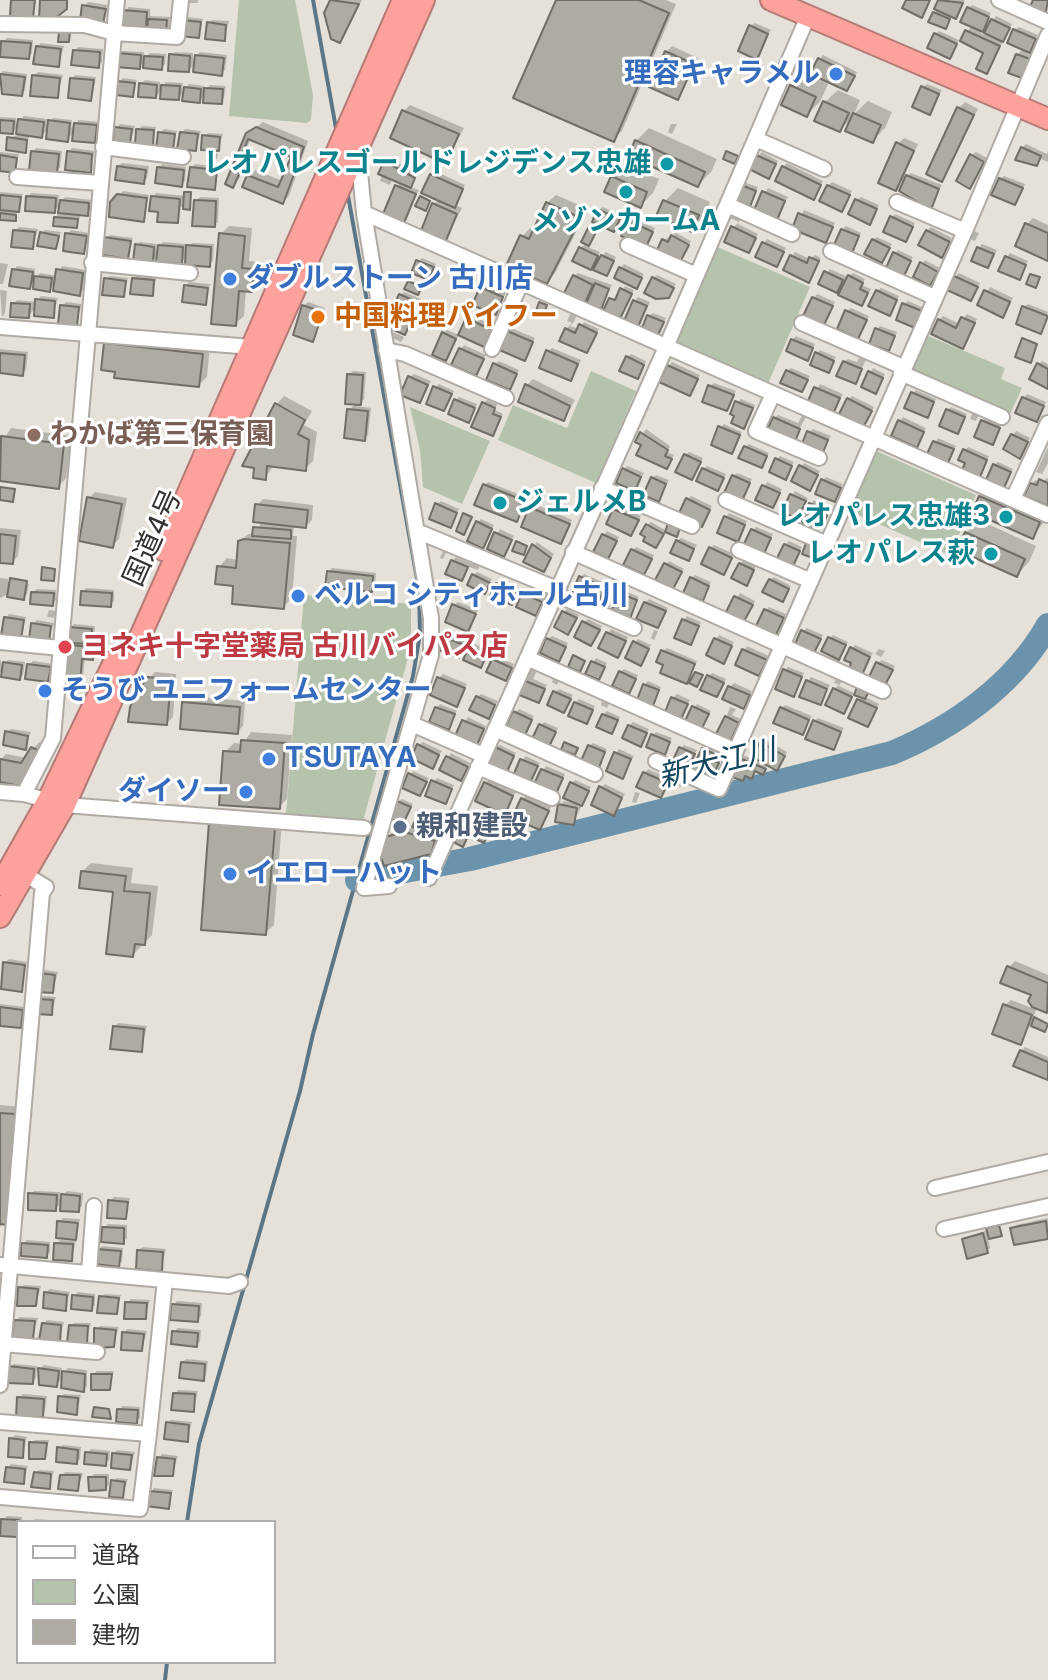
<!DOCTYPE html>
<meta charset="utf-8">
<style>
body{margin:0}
#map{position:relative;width:1048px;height:1680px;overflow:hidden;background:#e5e1d9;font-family:Inter,"Noto Sans JP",sans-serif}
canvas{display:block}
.legend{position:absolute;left:16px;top:1520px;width:260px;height:144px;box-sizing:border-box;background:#fff;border:2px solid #aeadac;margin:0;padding:10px 14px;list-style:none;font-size:24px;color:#343330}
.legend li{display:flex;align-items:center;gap:16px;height:40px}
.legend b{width:40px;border:2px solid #aeadac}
</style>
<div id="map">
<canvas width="1048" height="1680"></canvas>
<ul class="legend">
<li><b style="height:10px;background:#fff"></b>道路</li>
<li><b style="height:22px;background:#b6c3ac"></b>公園</li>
<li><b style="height:22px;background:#aeaba3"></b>建物</li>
</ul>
</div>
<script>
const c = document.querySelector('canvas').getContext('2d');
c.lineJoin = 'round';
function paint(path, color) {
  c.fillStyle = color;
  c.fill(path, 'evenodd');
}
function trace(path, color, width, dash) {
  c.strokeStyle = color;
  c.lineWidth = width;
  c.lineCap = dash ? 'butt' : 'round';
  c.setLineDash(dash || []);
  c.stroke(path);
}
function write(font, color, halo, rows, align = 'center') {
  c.font = font + ' Inter,"Noto Sans JP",sans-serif';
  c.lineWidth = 6;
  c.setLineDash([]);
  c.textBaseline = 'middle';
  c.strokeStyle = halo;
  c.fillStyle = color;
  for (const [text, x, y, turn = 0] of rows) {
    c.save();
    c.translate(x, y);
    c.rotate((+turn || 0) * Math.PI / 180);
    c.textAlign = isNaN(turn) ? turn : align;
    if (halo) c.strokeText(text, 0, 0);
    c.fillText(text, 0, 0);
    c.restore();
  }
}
const green = new Path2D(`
 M 239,0 L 295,0 L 313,95 L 311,120 L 307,123 L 229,116 Z
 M 715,246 L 810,287 L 767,386 L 672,345 Z
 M 926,335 L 1005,368 L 1001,379 L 1022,388 L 1010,414 L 910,370 Z
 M 591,371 L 636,391 L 596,483 L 498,440 L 513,405 L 567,428 Z
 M 410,407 L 490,441 L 462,504 L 423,487 L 420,450 Z
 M 874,450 L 976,495 L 950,555 L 849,511 Z
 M 304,595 L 411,604 L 411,647 L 363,821 L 286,815 Z`);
const shadow = new Path2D(`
 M 187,0 L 198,0 L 198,3 L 187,3 Z
 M 332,0 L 362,0 L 340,41 L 326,13 Z
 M 558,0 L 666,0 L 676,4 L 622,131 L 613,139 Z
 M 941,0 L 965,0 L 959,13 L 953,15 L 945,27 L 935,13 Z
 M 88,2 L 108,5 L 102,22 L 84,6 Z
 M 972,5 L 991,13 L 980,32 L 982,34 L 986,35 L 996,16 L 1012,24 L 987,72 L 986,52 L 962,40 L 972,25 L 968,9 Z
 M 128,7 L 150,9 L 150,16 L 170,17 L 169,27 L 166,30 L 123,27 Z
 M 188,17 L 203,19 L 198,36 L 184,21 Z
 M 212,20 L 229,21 L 224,39 L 209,23 Z
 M 755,23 L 771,30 L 756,57 L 751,26 Z
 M 1019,27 L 1038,35 L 1027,53 L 1032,56 L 1022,76 L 1017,55 L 1024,48 L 1015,30 Z
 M 939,31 L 959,40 L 950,56 L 935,34 Z
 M 7,38 L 33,40 L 32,53 L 28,57 L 3,42 Z
 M 41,43 L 64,46 L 58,65 L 38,46 Z
 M 672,46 L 698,58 L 677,98 L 666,52 Z
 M 78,47 L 103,49 L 102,62 L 99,66 L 75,51 Z
 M 123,51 L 144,52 L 143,60 L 150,53 L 166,54 L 165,64 L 162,68 L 146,60 L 139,67 L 119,54 Z
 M 175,52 L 193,53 L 193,59 L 200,52 L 227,55 L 225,70 L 221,74 L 196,63 L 189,70 L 171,55 Z
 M 823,55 L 857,72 L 847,89 L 820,59 Z
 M 2,71 L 27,74 L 25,90 L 22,94 L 0,85 Z
 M 38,72 L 63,75 L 57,96 L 34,76 Z
 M 805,73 L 828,84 L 820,102 L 807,114 L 792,86 Z
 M 75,75 L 96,77 L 91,99 L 72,79 Z
 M 123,78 L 137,80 L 132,95 L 119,82 Z
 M 145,80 L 160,82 L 160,88 L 166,82 L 183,83 L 182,91 L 189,84 L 204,86 L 203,92 L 210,85 L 226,86 L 224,98 L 221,102 L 206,94 L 199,101 L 185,91 L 178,98 L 162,90 L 156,96 L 141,84 Z
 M 927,84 L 942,90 L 930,113 L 923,87 Z
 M 838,90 L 860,100 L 854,114 L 868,101 L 892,112 L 885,128 L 872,141 L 854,116 L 840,130 L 825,102 Z
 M 965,102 L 978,109 L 942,179 L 959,108 Z
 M 410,105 L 464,128 L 446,162 L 404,111 Z
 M 24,116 L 47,119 L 46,125 L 53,118 L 72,120 L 71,128 L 79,120 L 100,122 L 98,138 L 95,141 L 75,132 L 67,139 L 49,128 L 41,136 L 30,134 L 25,150 L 9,138 L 18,135 L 19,125 L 12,132 L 0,131 L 0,117 L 16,118 L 16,124 Z
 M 263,122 L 308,141 L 289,196 L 283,202 L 245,186 L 255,170 L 283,181 L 293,156 L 251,138 L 240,164 L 245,165 L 239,179 L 233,185 L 227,183 L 248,134 Z
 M 120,124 L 135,126 L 130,142 L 116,128 Z
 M 671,124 L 677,124 L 672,134 L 668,132 Z
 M 142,126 L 156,127 L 152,144 L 138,130 Z
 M 649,128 L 717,159 L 711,172 L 698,185 L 636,141 Z
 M 164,129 L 177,131 L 172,148 L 160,133 Z
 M 185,129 L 201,131 L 195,149 L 182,133 Z
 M 208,133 L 223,134 L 218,149 L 204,136 Z
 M 904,138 L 918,144 L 902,181 L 895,188 L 898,144 Z
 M 1026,144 L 1047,154 L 1048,151 L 1048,162 L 1041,159 L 1036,164 L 1022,148 Z
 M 36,148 L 62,151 L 60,167 L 57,171 L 33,152 Z
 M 72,148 L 95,151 L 90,171 L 69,152 Z
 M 0,152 L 19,154 L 14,171 L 0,169 Z
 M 762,152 L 778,161 L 769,176 L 758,156 Z
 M 976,152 L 987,158 L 973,183 L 972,155 Z
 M 209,153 L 218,154 L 217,159 L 207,159 Z
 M 389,158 L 418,174 L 410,187 L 419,190 L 404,221 L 397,186 L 401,182 L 393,178 L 390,185 L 380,181 Z
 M 122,163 L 149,166 L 147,178 L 143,182 L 118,166 Z
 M 787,163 L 823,181 L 814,197 L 783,167 Z
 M 162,164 L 186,167 L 185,181 L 181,184 L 159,168 Z
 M 195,164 L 220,167 L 214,188 L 192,168 Z
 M 625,165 L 659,179 L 653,193 L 640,206 L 613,177 Z
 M 435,171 L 465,185 L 455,205 L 462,208 L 444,241 L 434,204 L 439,199 L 431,175 Z
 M 911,173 L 942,185 L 930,207 L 907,176 Z
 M 1004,176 L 1025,184 L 1015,203 L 1000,179 Z
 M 832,182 L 852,191 L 842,209 L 828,186 Z
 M 746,183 L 758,187 L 749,205 L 742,186 Z
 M 678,188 L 710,202 L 704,216 L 691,229 L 665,201 Z
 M 768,188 L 788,197 L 776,218 L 756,209 Z
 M 123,191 L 149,195 L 143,219 L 112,203 Z
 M 187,191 L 191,192 L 190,207 L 181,207 L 177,221 L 160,211 L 153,197 L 156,193 L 186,196 Z
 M 0,192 L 23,194 L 15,219 L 0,218 Z
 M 31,193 L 59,195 L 58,205 L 65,197 L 92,200 L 91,211 L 81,214 L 77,226 L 56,218 L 61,204 L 54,211 L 28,197 Z
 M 556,195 L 588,209 L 555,273 L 547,282 L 522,237 L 530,228 L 535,230 L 547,203 Z
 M 200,197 L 219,198 L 218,222 L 214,225 L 196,201 Z
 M 861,197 L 879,205 L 870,222 L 857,200 Z
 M 603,207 L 622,216 L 614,230 L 599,210 Z
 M 804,210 L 835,223 L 826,240 L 794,228 Z
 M 732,213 L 743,215 L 738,224 L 758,234 L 748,251 L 733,228 L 739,222 L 730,218 Z
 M 895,214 L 915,223 L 906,240 L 892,218 Z
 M 633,218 L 655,228 L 646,245 L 629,221 Z
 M 1033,218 L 1048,225 L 1048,258 L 1027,224 Z
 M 229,226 L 252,228 L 249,261 L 262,262 L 260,281 L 251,290 L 246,289 L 244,316 L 235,324 L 221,234 Z
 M 592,226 L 597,228 L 586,246 L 600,252 L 596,262 L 606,252 L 616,257 L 606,274 L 600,258 L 591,268 L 581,248 L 587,242 Z
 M 846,226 L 861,233 L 852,250 L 842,230 Z
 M 19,227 L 38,229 L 33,247 L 15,231 Z
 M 931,227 L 952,238 L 942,255 L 927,231 Z
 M 45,230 L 61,232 L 56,247 L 42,233 Z
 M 71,230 L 89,233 L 84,252 L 67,234 Z
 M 974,231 L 979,233 L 975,241 L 970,239 Z
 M 676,233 L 691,241 L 683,256 L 664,240 Z
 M 110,235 L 133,238 L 127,257 L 106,238 Z
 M 877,237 L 892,244 L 882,261 L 873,240 Z
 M 767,239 L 786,248 L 777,264 L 764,243 Z
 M 140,242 L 157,244 L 156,249 L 163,242 L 186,244 L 186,249 L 192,243 L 214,244 L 213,261 L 209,265 L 188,255 L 181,262 L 159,254 L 152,262 L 137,245 Z
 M 982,244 L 997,250 L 988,266 L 979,248 Z
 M 898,250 L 913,257 L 903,274 L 895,253 Z
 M 795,252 L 810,259 L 815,255 L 821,258 L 808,280 L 792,256 Z
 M 1010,253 L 1028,261 L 1019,278 L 1007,257 Z
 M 422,258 L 436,264 L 435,266 L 420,260 Z
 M 925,260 L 940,268 L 930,284 L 922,264 Z
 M 0,263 L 8,264 L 3,284 L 0,284 Z
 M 624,264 L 644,274 L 640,283 L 621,268 Z
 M 17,266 L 35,269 L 34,280 L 40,273 L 57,276 L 62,266 L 86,270 L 83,290 L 79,293 L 56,283 L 50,289 L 36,281 L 30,287 L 14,270 Z
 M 830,269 L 848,277 L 853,273 L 865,279 L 862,285 L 871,289 L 865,300 L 862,304 L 821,284 Z
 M 578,273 L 612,285 L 600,308 L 590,295 L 585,300 L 574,276 Z
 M 959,273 L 980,283 L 971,299 L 955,277 Z
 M 137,275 L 157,277 L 152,294 L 134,279 Z
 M 657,275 L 676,284 L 668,297 L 653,278 Z
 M 110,276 L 128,278 L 123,295 L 106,279 Z
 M 189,282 L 210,284 L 205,303 L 186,286 Z
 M 485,285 L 506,293 L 495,313 L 482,288 Z
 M 625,286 L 634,290 L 619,319 L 611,299 L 618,297 Z
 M 990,287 L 1013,298 L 1003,315 L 980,304 Z
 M 881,288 L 899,296 L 890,314 L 877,291 Z
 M 0,290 L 7,291 L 5,313 L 2,317 Z
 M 404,292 L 421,299 L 405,333 L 401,295 Z
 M 817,294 L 835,302 L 824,323 L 814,298 Z
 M 41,296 L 58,298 L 53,315 L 36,308 L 28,316 L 13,304 L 17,300 L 37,302 Z
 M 638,297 L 650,302 L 638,325 L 635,301 Z
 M 908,301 L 924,308 L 918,322 L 904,304 Z
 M 66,302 L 82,304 L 76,324 L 62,306 Z
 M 308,302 L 325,308 L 312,339 L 304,306 Z
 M 1028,304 L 1048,312 L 1041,331 L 1024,307 Z
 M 851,308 L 869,316 L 858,337 L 847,311 Z
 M 653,313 L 666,318 L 658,332 L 649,316 Z
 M 570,314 L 576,316 L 574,322 L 570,326 L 579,329 L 584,322 L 599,329 L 587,351 L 566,329 L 572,323 L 567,321 Z
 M 967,314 L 977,319 L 963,347 L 939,320 L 943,316 L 960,324 Z
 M 471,315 L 494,326 L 484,345 L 461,334 Z
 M 880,326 L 897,332 L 889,349 L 877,330 Z
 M 511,328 L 535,338 L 524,359 L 507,331 Z
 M 447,330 L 459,335 L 446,359 L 443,334 Z
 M 393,332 L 404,337 L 401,342 L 390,337 Z
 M 114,336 L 210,346 L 207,377 L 198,385 L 117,370 L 106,344 Z
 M 796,336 L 815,344 L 807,358 L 792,340 Z
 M 464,345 L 486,355 L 475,374 L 461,349 Z
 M 552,348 L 581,360 L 571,379 L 548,351 Z
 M 0,349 L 28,352 L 26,370 L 22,374 L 0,371 Z
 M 820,350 L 836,357 L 828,371 L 817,353 Z
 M 631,354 L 646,361 L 638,377 L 627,358 Z
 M 860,355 L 868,356 L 855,382 L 844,362 L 848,359 L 857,362 Z
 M 499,361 L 519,370 L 510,388 L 495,364 Z
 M 1042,361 L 1048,364 L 1048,387 L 1038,365 Z
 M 672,362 L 700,375 L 690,393 L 669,366 Z
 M 791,368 L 810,376 L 802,390 L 787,371 Z
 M 873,368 L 885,374 L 879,388 L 863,386 Z
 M 353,371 L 366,372 L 364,399 L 357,406 L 371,408 L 368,435 L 365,438 L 349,410 L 356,403 L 349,375 Z
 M 414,374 L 431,381 L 420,401 L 410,377 Z
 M 533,379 L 575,400 L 564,419 L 527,385 Z
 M 714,383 L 736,391 L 727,409 L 710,386 Z
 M 439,384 L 454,391 L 444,409 L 435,388 Z
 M 820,384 L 843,394 L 834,410 L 811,400 Z
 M 916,390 L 936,399 L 927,416 L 913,394 Z
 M 1027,394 L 1046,402 L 1037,420 L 1024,398 Z
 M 284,396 L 312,411 L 304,425 L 317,432 L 313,461 L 305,469 L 274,465 L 265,478 L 276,405 Z
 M 852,396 L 874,407 L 864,424 L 849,399 Z
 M 459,397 L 477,404 L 469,420 L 456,400 Z
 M 741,399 L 755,405 L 744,427 L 737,403 Z
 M 487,400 L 497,404 L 495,410 L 503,414 L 492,434 L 484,403 Z
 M 951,407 L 967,414 L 958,432 L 948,410 Z
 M 973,411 L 979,414 L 976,421 L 970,419 Z
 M 778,415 L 798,423 L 802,416 L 806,417 L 794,439 L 774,418 Z
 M 903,417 L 926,428 L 916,446 L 900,421 Z
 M 986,418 L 1002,424 L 992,442 L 983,421 Z
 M 724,424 L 742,432 L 732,451 L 720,428 Z
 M 11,428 L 72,436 L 66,478 L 58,487 L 0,479 L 0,445 Z
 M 646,429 L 670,446 L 667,452 L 674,455 L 666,467 L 638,441 Z
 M 813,429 L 831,436 L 822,453 L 809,432 Z
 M 1016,431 L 1030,438 L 1020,456 L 1013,435 Z
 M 938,438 L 956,446 L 948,460 L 930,453 Z
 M 749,444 L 769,453 L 761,466 L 746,447 Z
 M 968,447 L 989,456 L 979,475 L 968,462 L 965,451 Z
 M 1048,447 L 1048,463 L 1042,474 L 1036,472 Z
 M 689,452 L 703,458 L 691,478 L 685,455 Z
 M 780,456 L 794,462 L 785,477 L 776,460 Z
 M 998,462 L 1013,469 L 1001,488 L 1025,498 L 1035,480 L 1040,482 L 1048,478 L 1048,517 L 1032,537 L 981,497 L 996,482 L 994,465 Z
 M 804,463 L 820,471 L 813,484 L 801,467 Z
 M 627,466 L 644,473 L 635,489 L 624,469 Z
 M 707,466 L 726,474 L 718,488 L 704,469 Z
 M 737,473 L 752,479 L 742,498 L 733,476 Z
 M 656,475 L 669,480 L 659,499 L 652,478 Z
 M 826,477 L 843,484 L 834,500 L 822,481 Z
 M 488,482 L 528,498 L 516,520 L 485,485 Z
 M 767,482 L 782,489 L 773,506 L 758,499 Z
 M 795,491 L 808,498 L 798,517 L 792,495 Z
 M 95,492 L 127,498 L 119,539 L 113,545 L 89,498 Z
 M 691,496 L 712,506 L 701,525 L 688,499 Z
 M 263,499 L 313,505 L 312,520 L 306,526 L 294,525 L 293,536 L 297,536 L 292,598 L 283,607 L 235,584 L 219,567 L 227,558 L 238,560 L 240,542 L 248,534 L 255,534 L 262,521 L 257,505 Z
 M 814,500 L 829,512 L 824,522 L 811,504 Z
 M 441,501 L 459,509 L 450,526 L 437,504 Z
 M 535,504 L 572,520 L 560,542 L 523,526 Z
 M 619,506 L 641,516 L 631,534 L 609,523 Z
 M 729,513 L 747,521 L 737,539 L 726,517 Z
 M 481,519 L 494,525 L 486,543 L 478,523 Z
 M 979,520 L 1036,546 L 1029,562 L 1017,574 L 966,533 Z
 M 651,522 L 667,531 L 656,546 L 647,525 Z
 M 756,527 L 773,534 L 763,553 L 753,530 Z
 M 0,528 L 21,530 L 18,556 L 12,562 L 0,561 Z
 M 500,529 L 514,536 L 504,554 L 490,548 Z
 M 607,531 L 619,537 L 608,557 L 604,535 Z
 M 681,538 L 697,545 L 688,559 L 677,541 Z
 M 789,541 L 802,547 L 792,563 L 785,545 Z
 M 537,542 L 554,554 L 544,570 L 534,545 Z
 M 714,545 L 734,554 L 724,573 L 710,549 Z
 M 636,547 L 654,555 L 644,573 L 633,550 Z
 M 444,549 L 447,550 L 443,559 L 440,558 Z
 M 456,557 L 473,564 L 481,562 L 478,570 L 469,567 L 462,579 L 452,561 Z
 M 744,560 L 756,566 L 746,583 L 740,564 Z
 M 669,561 L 684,569 L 673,587 L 665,565 Z
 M 332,568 L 376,573 L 375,586 L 371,589 L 328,572 Z
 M 477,572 L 492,579 L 485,591 L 474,575 Z
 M 584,574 L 607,584 L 598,602 L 580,578 Z
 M 695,575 L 711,582 L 702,599 L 691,579 Z
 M 774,577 L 791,586 L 782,600 L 770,580 Z
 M 0,578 L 8,579 L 8,583 L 12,579 L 29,584 L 27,594 L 24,598 L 6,595 L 0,598 Z
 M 501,580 L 519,588 L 511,603 L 498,584 Z
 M 86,588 L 114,590 L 114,601 L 110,605 L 83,592 Z
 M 37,589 L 56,590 L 56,600 L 52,604 L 33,592 Z
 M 623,590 L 639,597 L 629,617 L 620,594 Z
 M 528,591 L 545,598 L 536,614 L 524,595 Z
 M 740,593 L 755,601 L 743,621 L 728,613 Z
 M 608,597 L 613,599 L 609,608 L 604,606 Z
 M 649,599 L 668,608 L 658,626 L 645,603 Z
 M 458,602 L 478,610 L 468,630 L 454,605 Z
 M 769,607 L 786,614 L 779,629 L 766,610 Z
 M 567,609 L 579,615 L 568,632 L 564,612 Z
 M 49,610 L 56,611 L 54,618 L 47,617 Z
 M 9,614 L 26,617 L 21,636 L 6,618 Z
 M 687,616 L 701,622 L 691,642 L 684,620 Z
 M 588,619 L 602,626 L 591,644 L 584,622 Z
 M 37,620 L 54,623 L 48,641 L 33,624 Z
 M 74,624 L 95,626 L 94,638 L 89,644 L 97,644 L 96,654 L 85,657 L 83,677 L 80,681 L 69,646 L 74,641 L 70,628 Z
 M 807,628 L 823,635 L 814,650 L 803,631 Z
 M 611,629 L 628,637 L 621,652 L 601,647 Z
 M 654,630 L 658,631 L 654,640 L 651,638 Z
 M 449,635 L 466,641 L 458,655 L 446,638 Z
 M 719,635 L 734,642 L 724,661 L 716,639 Z
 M 833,635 L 848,642 L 839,657 L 830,638 Z
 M 552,636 L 568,643 L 559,660 L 548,639 Z
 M 638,639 L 651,645 L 640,663 L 635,643 Z
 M 474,644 L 490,650 L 481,665 L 471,647 Z
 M 855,645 L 873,653 L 861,673 L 852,649 Z
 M 747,646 L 769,656 L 759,674 L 737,664 Z
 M 667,648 L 697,661 L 686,681 L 666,664 L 663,651 Z
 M 879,649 L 885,651 L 881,657 L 875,654 Z
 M 497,657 L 514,664 L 505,679 L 494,660 Z
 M 0,658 L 2,666 L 8,660 L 25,662 L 23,675 L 20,678 L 4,669 L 0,673 Z
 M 596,658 L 607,663 L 599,677 L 593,662 Z
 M 882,660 L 895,666 L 883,687 L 878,663 Z
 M 33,661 L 53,664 L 48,680 L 29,665 Z
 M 532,666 L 538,669 L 533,679 L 547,685 L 538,701 L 520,693 Z
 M 788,667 L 804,673 L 793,695 L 785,670 Z
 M 624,669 L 638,675 L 629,691 L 620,672 Z
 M 155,672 L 176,674 L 173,717 L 167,723 L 149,679 Z
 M 712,673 L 726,679 L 717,695 L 709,677 Z
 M 443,674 L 467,684 L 456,704 L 439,678 Z
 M 554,675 L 561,676 L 557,685 L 552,682 Z
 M 811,677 L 830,685 L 820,703 L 808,681 Z
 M 836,678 L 842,680 L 839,686 L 854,693 L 843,711 L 834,689 L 839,685 L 834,683 Z
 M 648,681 L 661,687 L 652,704 L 644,685 Z
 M 734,683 L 752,691 L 744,706 L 730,687 Z
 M 559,689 L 573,695 L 564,710 L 555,692 Z
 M 481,694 L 498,701 L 488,717 L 477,697 Z
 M 677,694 L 690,700 L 681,717 L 673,698 Z
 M 190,696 L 245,701 L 243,726 L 237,732 L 184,702 Z
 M 863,696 L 879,704 L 868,724 L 859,700 Z
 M 603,698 L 611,699 L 607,708 L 601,705 Z
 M 579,699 L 595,706 L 586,722 L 575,703 Z
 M 440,704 L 457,711 L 448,727 L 437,708 Z
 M 697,704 L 711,711 L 701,727 L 694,708 Z
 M 785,705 L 812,716 L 802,733 L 781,709 Z
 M 730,707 L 736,709 L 732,715 L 741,719 L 730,739 L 726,718 Z
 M 519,709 L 534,716 L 525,733 L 515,713 Z
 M 607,711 L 620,717 L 612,732 L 603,715 Z
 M 468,717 L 486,726 L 477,743 L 458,735 Z
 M 818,718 L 844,728 L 833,748 L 814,721 Z
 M 544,722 L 558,728 L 549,744 L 540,726 Z
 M 633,722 L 649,729 L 640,744 L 629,726 Z
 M 11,729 L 31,732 L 25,747 L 7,732 Z
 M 251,732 L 292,735 L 287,799 L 279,807 L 225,752 L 234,743 L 243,744 Z
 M 656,732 L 672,738 L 664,752 L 653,735 Z
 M 766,740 L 787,752 L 780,765 L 769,764 L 763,772 L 756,769 L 751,777 L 747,775 L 742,779 L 739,758 L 743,755 L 761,763 L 755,756 Z
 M 39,742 L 44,745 L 25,777 L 0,780 L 0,760 L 6,754 L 27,758 Z
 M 423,742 L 442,751 L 432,766 L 419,745 Z
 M 593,743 L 607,749 L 598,766 L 590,746 Z
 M 500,745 L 516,753 L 506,771 L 496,748 Z
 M 684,745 L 697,750 L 688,765 L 681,748 Z
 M 707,746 L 716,750 L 713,755 L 721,759 L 714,774 L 703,749 Z
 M 619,749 L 634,756 L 623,776 L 616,753 Z
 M 451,753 L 470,763 L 464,775 L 442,769 Z
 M 526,756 L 540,763 L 530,780 L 522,760 Z
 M 546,766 L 565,774 L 556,791 L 537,783 Z
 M 648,769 L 670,779 L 660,796 L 645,773 Z
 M 413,771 L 429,778 L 420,794 L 410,775 Z
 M 677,777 L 685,778 L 681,787 L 674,784 Z
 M 437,778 L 454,785 L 445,802 L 433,782 Z
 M 489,780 L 516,792 L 504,813 L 485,783 Z
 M 575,780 L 591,787 L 573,823 L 560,805 L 564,801 L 579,804 L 572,783 Z
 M 605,784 L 625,794 L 613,814 L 601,788 Z
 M 635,792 L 640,793 L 636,803 L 632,802 Z
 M 526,796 L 551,807 L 539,828 L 522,799 Z
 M 402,799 L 413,804 L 403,822 L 398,802 Z
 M 424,809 L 447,819 L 437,846 L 430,853 L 387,838 L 393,831 L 414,828 Z
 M 473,815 L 493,825 L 487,837 L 484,841 L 468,834 L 464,843 L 452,839 L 456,832 L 462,834 Z
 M 282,820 L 274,925 L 265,933 L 211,823 Z
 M 91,863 L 133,868 L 131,883 L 158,886 L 152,935 L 133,955 L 115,890 L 83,871 Z
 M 9,959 L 27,962 L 21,989 L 5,963 Z
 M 1015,961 L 1048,975 L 1048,1009 L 1037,1007 L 1034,1016 L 1048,1025 L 1045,1030 L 1031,1024 L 1020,1043 L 1005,1005 L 1011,1000 L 1035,1009 L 1031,1001 L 1033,994 L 1009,967 Z
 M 45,970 L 58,972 L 53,991 L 41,974 Z
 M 43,996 L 56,997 L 51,1013 L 40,1000 Z
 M 0,1004 L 25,1007 L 24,1022 L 20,1026 L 0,1024 Z
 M 118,1023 L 147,1026 L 141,1050 L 115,1027 Z
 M 1025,1047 L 1048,1057 L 1048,1078 L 1022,1051 Z
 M 0,1105 L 23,1107 L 4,1223 L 0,1227 Z
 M 34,1191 L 60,1192 L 59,1199 L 67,1191 L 83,1193 L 82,1206 L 78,1210 L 63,1202 L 55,1209 L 30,1194 Z
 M 114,1197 L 130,1198 L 125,1217 L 110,1201 Z
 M 63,1218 L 80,1219 L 75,1238 L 59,1222 Z
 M 1048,1218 L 1048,1237 L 1015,1243 L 1013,1228 L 1016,1225 Z
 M 108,1224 L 127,1225 L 127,1238 L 123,1242 L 104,1227 Z
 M 1000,1225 L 1001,1235 L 988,1238 L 990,1248 L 987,1251 L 964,1239 Z
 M 27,1240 L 50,1242 L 50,1252 L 46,1256 L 23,1244 Z
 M 60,1240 L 76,1241 L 72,1259 L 56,1244 Z
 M 102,1246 L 123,1248 L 122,1261 L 118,1265 L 98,1250 Z
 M 143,1247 L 166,1249 L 161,1269 L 139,1250 Z
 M 24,1285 L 41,1286 L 36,1304 L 20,1288 Z
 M 50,1289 L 70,1292 L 65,1309 L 46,1292 Z
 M 78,1292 L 95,1294 L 95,1305 L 91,1309 L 74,1296 Z
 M 105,1294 L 121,1295 L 116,1312 L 101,1297 Z
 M 131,1299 L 150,1300 L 145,1317 L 127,1303 Z
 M 177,1301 L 202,1303 L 201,1316 L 197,1320 L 173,1305 Z
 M 20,1317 L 38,1318 L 32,1336 L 16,1320 Z
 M 47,1320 L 64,1322 L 59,1341 L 43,1324 Z
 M 74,1323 L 91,1323 L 86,1342 L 71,1326 Z
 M 100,1326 L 119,1327 L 113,1345 L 96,1329 Z
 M 178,1328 L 201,1330 L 200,1341 L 196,1345 L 174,1331 Z
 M 127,1329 L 147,1331 L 142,1349 L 124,1333 Z
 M 186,1359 L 208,1361 L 206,1375 L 203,1378 L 182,1363 Z
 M 14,1364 L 37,1366 L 36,1378 L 32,1382 L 10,1367 Z
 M 44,1365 L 62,1368 L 61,1375 L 68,1368 L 87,1370 L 87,1386 L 83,1390 L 64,1377 L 56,1384 L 40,1369 Z
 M 97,1371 L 114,1371 L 109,1388 L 93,1374 Z
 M 178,1390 L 198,1391 L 193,1410 L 175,1394 Z
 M 23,1394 L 47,1396 L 45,1411 L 42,1415 L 19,1398 Z
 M 64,1394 L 81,1395 L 77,1413 L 60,1397 Z
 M 123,1406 L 140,1407 L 140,1418 L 136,1421 L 119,1410 Z
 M 171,1420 L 192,1422 L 187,1440 L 167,1423 Z
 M 15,1435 L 27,1437 L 23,1456 L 11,1439 Z
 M 35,1440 L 49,1440 L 45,1457 L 31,1443 Z
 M 63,1445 L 81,1447 L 80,1459 L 77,1462 L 59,1448 Z
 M 91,1449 L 110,1451 L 109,1460 L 105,1464 L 87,1453 Z
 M 117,1450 L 135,1452 L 130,1468 L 114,1454 Z
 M 162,1454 L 178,1456 L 172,1474 L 159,1458 Z
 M 11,1464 L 28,1466 L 24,1482 L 8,1468 Z
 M 39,1470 L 54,1471 L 49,1487 L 36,1473 Z
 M 65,1472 L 83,1473 L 78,1489 L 62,1476 Z
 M 94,1474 L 109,1474 L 109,1485 L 105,1488 L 90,1478 Z
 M 117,1478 L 128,1479 L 122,1496 L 113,1481 Z
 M 154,1488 L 173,1490 L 168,1507 L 151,1492 Z
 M 7,1516 L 22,1517 L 22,1522 L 3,1520 Z
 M 35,1519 L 51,1520 L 51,1522 L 32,1522 Z`);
const stream = new Path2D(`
 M 313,0 L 337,134
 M 187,1522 L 199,1444 L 300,1091 L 313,1034 L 413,676 L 420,634 L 419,590 L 347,190
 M 165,1680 L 167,1662`);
const river = new Path2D(`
 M 357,880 L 470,859 L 892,753 C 954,727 1014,685 1048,625`);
const building = new Path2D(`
 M 11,0 L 35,0 L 33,18 L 10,16 Z
 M 40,0 L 67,0 L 67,9 L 53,20 L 39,19 Z
 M 330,0 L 359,4 L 340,43 L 331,39 L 324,13 Z
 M 556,0 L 639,0 L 669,13 L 614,142 L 513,98 Z
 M 906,0 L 930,0 L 922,18 L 902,8 Z
 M 938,0 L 963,3 L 956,19 L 934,9 Z
 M 1033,0 L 1048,0 L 1045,17 L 1029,9 Z
 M 82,5 L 106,9 L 103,24 L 80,20 Z
 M 967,7 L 989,17 L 983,32 L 960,22 Z
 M 122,10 L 147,12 L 146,31 L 121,29 Z
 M 933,12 L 950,19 L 946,29 L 928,22 Z
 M 148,19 L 167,20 L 166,32 L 147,31 Z
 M 991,19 L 1010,28 L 1003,42 L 984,33 Z
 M 182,20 L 201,22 L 199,38 L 180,36 Z
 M 207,22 L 226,25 L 225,41 L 205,39 Z
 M 749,25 L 768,34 L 757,60 L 738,51 Z
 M 1013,29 L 1036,39 L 1030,53 L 1007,43 Z
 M 965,30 L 1000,46 L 987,74 L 976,69 L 983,53 L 960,41 Z
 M 59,31 L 70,31 L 69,42 L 58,42 Z
 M 934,33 L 957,44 L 950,59 L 927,48 Z
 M 1,41 L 31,43 L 29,59 L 0,57 Z
 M 36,46 L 61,49 L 59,67 L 33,64 Z
 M 73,50 L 100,52 L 99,68 L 71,65 Z
 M 665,51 L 694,64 L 678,100 L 649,87 Z
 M 117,53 L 141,55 L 140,69 L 116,67 Z
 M 169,54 L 190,56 L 189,72 L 168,71 Z
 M 1016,54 L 1030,59 L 1022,78 L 1008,73 Z
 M 195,55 L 224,58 L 222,76 L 193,72 Z
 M 144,56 L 163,57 L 162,70 L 143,68 Z
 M 818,58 L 855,76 L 847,91 L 810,74 Z
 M 0,74 L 25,77 L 22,96 L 2,94 Z
 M 32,75 L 60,78 L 58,98 L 30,96 Z
 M 70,78 L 94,80 L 91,101 L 68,98 Z
 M 117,81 L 135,83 L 133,97 L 116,95 Z
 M 139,83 L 157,85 L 156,98 L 138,97 Z
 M 161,85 L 180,86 L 179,100 L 160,99 Z
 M 790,85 L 816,97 L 807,117 L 781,105 Z
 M 921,86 L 939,94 L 930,115 L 912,107 Z
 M 184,87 L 201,89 L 200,103 L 182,101 Z
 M 204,88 L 223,89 L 222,104 L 203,103 Z
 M 823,101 L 849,113 L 840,132 L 814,121 Z
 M 957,107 L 974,115 L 942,182 L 926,174 Z
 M 402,110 L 459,134 L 446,164 L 390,138 Z
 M 853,113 L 881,125 L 873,143 L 845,131 Z
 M 18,119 L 44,122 L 42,138 L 16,134 Z
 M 0,120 L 14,121 L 13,134 L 0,133 Z
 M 48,120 L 70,123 L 68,142 L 46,139 Z
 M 74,123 L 97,125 L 95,143 L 72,141 Z
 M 114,127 L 132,129 L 130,144 L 113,142 Z
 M 256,127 L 304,147 L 283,204 L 242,187 L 247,175 L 278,187 L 291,157 L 248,139 L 236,170 L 240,172 L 233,188 L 225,184 L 246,133 Z
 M 136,129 L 154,130 L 153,146 L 135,145 Z
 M 158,132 L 175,134 L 173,150 L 156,149 Z
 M 180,132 L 198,134 L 196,151 L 177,149 Z
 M 202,135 L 220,137 L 219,151 L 201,150 Z
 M 7,137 L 27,140 L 26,153 L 6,150 Z
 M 635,140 L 705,172 L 698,187 L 628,156 Z
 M 896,142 L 914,151 L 896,191 L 878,183 Z
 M 1021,147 L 1041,156 L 1037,166 L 1015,160 Z
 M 31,151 L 59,154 L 57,173 L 29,170 Z
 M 67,151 L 92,154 L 91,173 L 65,170 Z
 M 726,151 L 738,156 L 735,164 L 723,159 Z
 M 970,154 L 984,162 L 970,189 L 956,181 Z
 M 0,155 L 17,158 L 15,173 L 0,171 Z
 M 756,155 L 776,164 L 769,179 L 749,169 Z
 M 384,161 L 415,178 L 411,188 L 378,174 Z
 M 117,166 L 146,170 L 144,184 L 115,180 Z
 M 782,166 L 821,185 L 814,200 L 775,181 Z
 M 157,167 L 184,170 L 182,187 L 155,183 Z
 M 190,167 L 217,170 L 215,190 L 187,187 Z
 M 430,174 L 463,189 L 455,208 L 421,193 Z
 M 906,175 L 939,189 L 931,210 L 899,191 Z
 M 611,176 L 647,192 L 641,208 L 604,192 Z
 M 999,178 L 1023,188 L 1015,205 L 991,195 Z
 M 395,185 L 416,194 L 404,223 L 383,214 Z
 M 741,185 L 756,191 L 750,207 L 734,201 Z
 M 827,185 L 850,195 L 842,212 L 819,201 Z
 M 762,191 L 785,201 L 777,220 L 754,210 Z
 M 184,192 L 191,192 L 190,210 L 183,209 Z
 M 117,194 L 147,198 L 144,222 L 109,217 L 110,202 Z
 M 0,195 L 21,197 L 19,212 L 0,210 Z
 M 26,196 L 56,198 L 55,213 L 25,211 Z
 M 151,196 L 180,199 L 178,223 L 157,222 L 158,212 L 149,211 Z
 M 420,196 L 430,201 L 426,211 L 415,206 Z
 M 855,199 L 877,209 L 870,225 L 848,214 Z
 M 60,200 L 89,203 L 88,216 L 58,213 Z
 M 194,200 L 216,201 L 215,227 L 192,226 Z
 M 663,200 L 699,215 L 692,232 L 656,216 Z
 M 546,202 L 581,218 L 547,284 L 506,266 L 520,235 L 529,239 Z
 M 432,203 L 457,214 L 445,243 L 420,233 Z
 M 597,209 L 620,219 L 614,232 L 592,222 Z
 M 0,213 L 16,215 L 16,221 L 0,220 Z
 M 798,213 L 833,227 L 826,243 L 792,229 Z
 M 890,216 L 913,227 L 906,242 L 883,232 Z
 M 54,217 L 78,219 L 77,228 L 53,226 Z
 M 627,220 L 653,232 L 646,247 L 621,236 Z
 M 1025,223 L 1048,233 L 1048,261 L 1015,246 Z
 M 589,226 L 597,230 L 589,246 L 581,242 Z
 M 731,226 L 756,238 L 749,253 L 724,242 Z
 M 841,229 L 859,236 L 852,253 L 834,245 Z
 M 13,230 L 35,232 L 33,249 L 11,247 Z
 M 926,230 L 950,242 L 942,258 L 918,245 Z
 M 40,232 L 59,236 L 56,249 L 37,246 Z
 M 65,233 L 87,236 L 84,254 L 63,251 Z
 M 219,233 L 245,236 L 242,268 L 254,269 L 252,292 L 239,291 L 236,326 L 211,324 Z
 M 671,235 L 689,245 L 680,262 L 657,250 L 662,239 L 668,242 Z
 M 104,237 L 131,241 L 128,259 L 102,255 Z
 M 872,239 L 890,248 L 882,263 L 864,254 Z
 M 762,242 L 784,252 L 777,267 L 755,257 Z
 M 135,244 L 154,247 L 153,264 L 133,262 Z
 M 158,245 L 183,247 L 182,264 L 156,262 Z
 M 186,245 L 211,247 L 210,267 L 185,265 Z
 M 579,247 L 598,256 L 591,270 L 572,261 Z
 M 977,247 L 994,254 L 988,268 L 971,261 Z
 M 893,252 L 911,261 L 904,276 L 886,268 Z
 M 601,255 L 614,261 L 607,276 L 593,270 Z
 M 790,255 L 807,263 L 809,257 L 819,261 L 809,283 L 783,270 Z
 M 1005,256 L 1026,265 L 1020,280 L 998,271 Z
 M 416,260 L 434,267 L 429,280 L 411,273 Z
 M 920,262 L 938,272 L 930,286 L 913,277 Z
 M 619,267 L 642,278 L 637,289 L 614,278 Z
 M 12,269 L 33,272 L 30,289 L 9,286 Z
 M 56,269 L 83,273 L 80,296 L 53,291 Z
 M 824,271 L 843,280 L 837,293 L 818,284 Z
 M 1030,274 L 1040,277 L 1036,288 L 1026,284 Z
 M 573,275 L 593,285 L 585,303 L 564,293 Z
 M 848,275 L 863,283 L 860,289 L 868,293 L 862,306 L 838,295 Z
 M 34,276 L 52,278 L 50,292 L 33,289 Z
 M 954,276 L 978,287 L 971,301 L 947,290 Z
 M 652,277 L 674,288 L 669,298 L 656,299 L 644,293 Z
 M 104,278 L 126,281 L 124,297 L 102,295 Z
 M 132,278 L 154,280 L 153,296 L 130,294 Z
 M 408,281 L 422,287 L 418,295 L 404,289 Z
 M 595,283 L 609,289 L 601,310 L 586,304 Z
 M 184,285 L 208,288 L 206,305 L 182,302 Z
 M 480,287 L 503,297 L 496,315 L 472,305 Z
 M 620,288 L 632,294 L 619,321 L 602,313 L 609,298 L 615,300 Z
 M 876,290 L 897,300 L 890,316 L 868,306 Z
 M 984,290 L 1010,302 L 1003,318 L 977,305 Z
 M 399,294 L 419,303 L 405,335 L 385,326 Z
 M 812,297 L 833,306 L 824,325 L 803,316 Z
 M 35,299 L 55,301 L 54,318 L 34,316 Z
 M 633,300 L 647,306 L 638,327 L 624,321 Z
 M 539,302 L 547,305 L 543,317 L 535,314 Z
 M 11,303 L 30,304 L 29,318 L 10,317 Z
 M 902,303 L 922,311 L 915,328 L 896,320 Z
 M 60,305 L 79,307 L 77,326 L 58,324 Z
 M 302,305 L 323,312 L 313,342 L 293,335 Z
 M 1022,306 L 1048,316 L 1041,334 L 1016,324 Z
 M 845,310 L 867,320 L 858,339 L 837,329 Z
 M 647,315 L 664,322 L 658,335 L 642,328 Z
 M 961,317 L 975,323 L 963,349 L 931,334 L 938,319 L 956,328 Z
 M 466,318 L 492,330 L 484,347 L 458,335 Z
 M 579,324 L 597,333 L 587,353 L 559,341 L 565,328 L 575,333 Z
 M 875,328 L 895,336 L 889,351 L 869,344 Z
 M 505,330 L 533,342 L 525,361 L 497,349 Z
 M 442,332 L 456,339 L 446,361 L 432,355 Z
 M 1022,338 L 1037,344 L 1031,363 L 1015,357 Z
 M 791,339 L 813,348 L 808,361 L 786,351 Z
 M 104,343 L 203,354 L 199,387 L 114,378 L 115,372 L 101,370 Z
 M 459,348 L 484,359 L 476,376 L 451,365 Z
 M 546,350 L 578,364 L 571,381 L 539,368 Z
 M 815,352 L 834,361 L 829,373 L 810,365 Z
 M 0,353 L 25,355 L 23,376 L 0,373 Z
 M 626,356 L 644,365 L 638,379 L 619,371 Z
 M 843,361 L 862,369 L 856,384 L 836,376 Z
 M 493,363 L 517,374 L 510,390 L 486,380 Z
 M 1037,363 L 1048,369 L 1048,389 L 1029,379 Z
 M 667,365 L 698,379 L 690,396 L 659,382 Z
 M 786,370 L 808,380 L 802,392 L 780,383 Z
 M 868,371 L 883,378 L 876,394 L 861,387 Z
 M 347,374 L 363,375 L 361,405 L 345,404 Z
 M 408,376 L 428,385 L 420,403 L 400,395 Z
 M 525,384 L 570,406 L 564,421 L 518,402 Z
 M 708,385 L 734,395 L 727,411 L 702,402 Z
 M 433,386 L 452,394 L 444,411 L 426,404 Z
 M 814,387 L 840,398 L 834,412 L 808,401 Z
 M 911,392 L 934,402 L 928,418 L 904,408 Z
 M 1022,397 L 1044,406 L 1037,422 L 1015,413 Z
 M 847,398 L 872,411 L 864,426 L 839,414 Z
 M 454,399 L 475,408 L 469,423 L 448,414 Z
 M 735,401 L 753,408 L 744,429 L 731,423 L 734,416 L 730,414 Z
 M 482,402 L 495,408 L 493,414 L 501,417 L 493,436 L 471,427 Z
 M 275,403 L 305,420 L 298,434 L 309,440 L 306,471 L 267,466 L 266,480 L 253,478 L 254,468 L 242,466 Z
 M 347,409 L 368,411 L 365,441 L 344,438 Z
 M 946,409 L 965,417 L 958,434 L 939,426 Z
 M 773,417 L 800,429 L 795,442 L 767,430 Z
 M 898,420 L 924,432 L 917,448 L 891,436 Z
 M 981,420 L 1000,428 L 993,445 L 974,437 Z
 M 718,426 L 740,435 L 732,454 L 711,445 Z
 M 807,431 L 828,440 L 822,455 L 801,446 Z
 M 640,432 L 668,450 L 665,456 L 672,459 L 667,469 L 636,455 L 641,445 L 635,442 Z
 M 1011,434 L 1028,442 L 1020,459 L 1003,449 Z
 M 1,436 L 64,444 L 59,489 L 0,481 Z
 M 933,441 L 954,449 L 948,463 L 927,454 Z
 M 744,446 L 767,456 L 762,468 L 738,458 Z
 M 963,449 L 987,460 L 980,477 L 962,470 L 965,463 L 958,460 Z
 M 684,454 L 701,462 L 692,480 L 675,472 Z
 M 775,458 L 792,466 L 786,480 L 769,472 Z
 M 993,464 L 1011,472 L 1004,488 L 986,480 Z
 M 799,465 L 818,475 L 810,491 L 791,481 Z
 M 622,468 L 641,477 L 635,491 L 616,483 Z
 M 702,468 L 724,478 L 718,491 L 696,481 Z
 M 732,475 L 750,483 L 742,501 L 724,493 Z
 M 651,477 L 666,484 L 659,502 L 643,495 Z
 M 821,479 L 841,488 L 835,502 L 815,494 Z
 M 1039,479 L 1048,483 L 1048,506 L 1024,496 L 1030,483 L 1037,485 Z
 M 483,484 L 525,501 L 517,522 L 474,505 Z
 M 762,485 L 780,493 L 773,508 L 755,500 Z
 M 0,487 L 15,489 L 13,502 L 0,500 Z
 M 790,494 L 806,501 L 798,519 L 782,512 Z
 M 979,496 L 1040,522 L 1033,539 L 972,512 Z
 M 87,497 L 122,504 L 113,548 L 79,541 Z
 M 686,498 L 710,510 L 702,527 L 678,515 Z
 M 435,503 L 457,513 L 451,528 L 429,519 Z
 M 809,503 L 820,507 L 827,516 L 821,528 L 816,525 L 813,531 L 803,525 L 802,521 Z
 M 255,504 L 308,510 L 306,528 L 253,522 Z
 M 529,507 L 570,524 L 561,544 L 521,527 Z
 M 613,509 L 639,520 L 631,536 L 606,524 Z
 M 463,513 L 472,517 L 464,535 L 456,531 Z
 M 724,516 L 745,525 L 738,542 L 717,533 Z
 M 476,521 L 492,529 L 483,549 L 467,541 Z
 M 668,523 L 680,528 L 677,537 L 665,532 Z
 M 646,524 L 664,534 L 656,548 L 643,541 L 645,537 L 640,534 Z
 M 253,527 L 291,530 L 291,539 L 252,536 Z
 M 751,529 L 771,538 L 763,556 L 743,546 Z
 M 494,532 L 512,540 L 504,557 L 487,549 Z
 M 965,532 L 1025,559 L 1017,577 L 957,550 Z
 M 0,534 L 16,536 L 13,564 L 0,563 Z
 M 602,534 L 617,541 L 608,559 L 593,552 Z
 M 244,539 L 290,543 L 284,609 L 232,604 L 233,586 L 215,584 L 217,566 L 236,568 L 238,541 Z
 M 676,540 L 694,549 L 689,561 L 670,553 Z
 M 516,541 L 527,546 L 524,555 L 512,551 Z
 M 806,543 L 817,547 L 813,558 L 802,554 Z
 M 532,544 L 551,558 L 544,572 L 523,562 Z
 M 784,544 L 800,551 L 793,566 L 777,558 Z
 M 709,547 L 732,558 L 724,575 L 701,564 Z
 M 631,549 L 652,559 L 644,575 L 623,565 Z
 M 451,560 L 468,567 L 462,581 L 445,574 Z
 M 664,563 L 682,572 L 673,589 L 655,580 Z
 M 739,563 L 754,570 L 747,586 L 731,578 Z
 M 42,567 L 55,569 L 54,581 L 41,580 Z
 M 327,571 L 373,576 L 372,592 L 325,587 Z
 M 472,574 L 490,583 L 485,594 L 467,585 Z
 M 579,576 L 605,588 L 598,604 L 572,593 Z
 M 690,577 L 709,586 L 703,601 L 683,593 Z
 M 10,578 L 27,581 L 24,600 L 7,597 Z
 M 769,579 L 789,589 L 783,602 L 762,592 Z
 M 496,583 L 517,592 L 512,605 L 490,596 Z
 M 81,591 L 112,593 L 111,607 L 80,605 Z
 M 31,592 L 54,593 L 53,606 L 30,604 Z
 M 522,593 L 542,602 L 536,616 L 516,607 Z
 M 618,593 L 637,600 L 630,619 L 611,612 Z
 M 734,596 L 753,605 L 743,623 L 725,614 Z
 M 644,602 L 666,611 L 658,628 L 636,619 Z
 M 452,604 L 476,614 L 468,632 L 445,622 Z
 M 764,609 L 784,618 L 776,635 L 756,626 Z
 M 562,611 L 577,618 L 568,635 L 554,627 Z
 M 4,617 L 24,620 L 21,639 L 1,636 Z
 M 682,619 L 699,626 L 691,645 L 674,638 Z
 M 582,621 L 600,630 L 591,646 L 574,637 Z
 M 31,623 L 51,626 L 49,643 L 29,640 Z
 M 68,627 L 92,629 L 91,644 L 68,643 Z
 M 801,630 L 821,639 L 814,653 L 795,644 Z
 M 606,632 L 626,641 L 618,658 L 598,648 Z
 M 444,637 L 464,645 L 459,658 L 439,650 Z
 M 828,637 L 846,645 L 839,660 L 821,651 Z
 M 546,638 L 566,647 L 559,662 L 540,653 Z
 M 714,638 L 732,646 L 724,664 L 706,655 Z
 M 633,641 L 649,649 L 641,666 L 625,658 Z
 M 67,645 L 94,647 L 93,660 L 82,659 L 80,683 L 64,681 Z
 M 469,646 L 487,654 L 481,668 L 463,660 Z
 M 850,647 L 870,657 L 862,675 L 849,669 L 851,663 L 844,660 Z
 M 742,649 L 767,660 L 759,676 L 735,665 Z
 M 661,650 L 695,664 L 687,684 L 660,673 L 663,665 L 656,662 Z
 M 573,655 L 585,661 L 580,672 L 568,667 Z
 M 492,659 L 512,668 L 506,681 L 486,672 Z
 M 591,661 L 605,667 L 599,680 L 585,674 Z
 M 3,662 L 22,665 L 20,680 L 1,677 Z
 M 876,662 L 893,670 L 883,689 L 867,681 Z
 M 27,664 L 51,667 L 48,682 L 25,679 Z
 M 783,669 L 802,677 L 794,697 L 775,689 Z
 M 619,671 L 636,679 L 629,694 L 612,686 Z
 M 695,672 L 703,675 L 697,687 L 689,683 Z
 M 707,675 L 724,683 L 717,697 L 700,690 Z
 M 147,677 L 171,679 L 167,725 L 128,722 L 130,707 Z
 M 437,677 L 465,688 L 457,707 L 430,695 Z
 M 523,680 L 545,689 L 539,703 L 517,694 Z
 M 806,680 L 827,689 L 821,705 L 799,697 Z
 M 643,684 L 659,690 L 653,706 L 637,700 Z
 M 858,684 L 870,689 L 865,699 L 854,695 Z
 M 728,686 L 750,695 L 744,709 L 722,699 Z
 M 833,688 L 852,697 L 844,714 L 825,705 Z
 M 553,691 L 571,699 L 564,713 L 547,705 Z
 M 476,696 L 495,705 L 489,719 L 469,710 Z
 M 671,697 L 688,704 L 681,719 L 665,712 Z
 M 857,699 L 877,708 L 868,727 L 848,718 Z
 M 182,702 L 240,707 L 238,734 L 180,729 Z
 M 574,702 L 593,710 L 587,724 L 568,716 Z
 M 692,706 L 709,714 L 701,730 L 685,721 Z
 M 435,707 L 455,714 L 449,730 L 429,722 Z
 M 780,707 L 809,720 L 803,735 L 773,723 Z
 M 513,711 L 532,720 L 525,735 L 506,726 Z
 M 602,714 L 618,720 L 612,734 L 596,727 Z
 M 725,716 L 739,723 L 730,742 L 716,734 Z
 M 462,720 L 484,729 L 477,745 L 455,736 Z
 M 813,720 L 841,732 L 834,750 L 805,739 Z
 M 539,724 L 556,732 L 549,747 L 532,739 Z
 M 628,725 L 647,733 L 641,747 L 622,738 Z
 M 5,731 L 28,736 L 26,750 L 3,745 Z
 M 651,734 L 670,742 L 665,755 L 646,747 Z
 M 241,740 L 285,743 L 280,809 L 219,805 L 223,751 L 240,752 Z
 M 564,742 L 578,748 L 575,755 L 561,750 Z
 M 760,742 L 785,756 L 777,771 L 752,757 Z
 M 417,744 L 439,755 L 433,769 L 411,758 Z
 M 588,745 L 605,752 L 599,768 L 581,761 Z
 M 31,747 L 40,751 L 20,786 L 0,782 L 0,759 L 21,763 Z
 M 495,747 L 514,756 L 506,774 L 487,764 Z
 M 679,747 L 695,754 L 689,767 L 673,760 Z
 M 702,748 L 714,754 L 711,759 L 719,763 L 711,780 L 691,771 Z
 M 614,752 L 631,759 L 623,779 L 606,771 Z
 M 446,756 L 468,767 L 461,781 L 439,770 Z
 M 737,757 L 766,769 L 763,775 L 755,771 L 752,779 L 745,776 L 743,781 L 729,776 Z
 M 520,759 L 538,766 L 530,783 L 513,776 Z
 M 541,769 L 563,778 L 556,794 L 534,784 Z
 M 643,772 L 668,783 L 661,798 L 636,787 Z
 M 408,773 L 427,782 L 420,796 L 402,788 Z
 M 431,780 L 452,789 L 446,804 L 425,796 Z
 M 484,782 L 513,796 L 505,815 L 475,801 Z
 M 570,782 L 589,791 L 582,806 L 563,798 Z
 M 599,786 L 622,798 L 614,816 L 591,805 Z
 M 521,798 L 549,811 L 540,830 L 512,818 Z
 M 397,801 L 411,807 L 403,824 L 389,818 Z
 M 558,804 L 577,808 L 574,825 L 555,822 Z
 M 419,812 L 445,822 L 439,838 L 412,827 Z
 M 468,818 L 491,829 L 484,843 L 461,832 Z
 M 209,822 L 275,828 L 266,935 L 201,930 Z
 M 405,832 L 435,841 L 431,854 L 384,866 L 380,854 L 385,837 Z
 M 453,832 L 467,838 L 463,847 L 449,840 Z
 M 81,871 L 126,876 L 124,891 L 150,893 L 145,945 L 135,944 L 133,957 L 106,954 L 113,892 L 79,888 Z
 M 3,962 L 25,965 L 22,992 L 1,989 Z
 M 1007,966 L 1048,983 L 1047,1013 L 1032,1007 L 1028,1001 L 1031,995 L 1000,983 Z
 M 39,973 L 55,975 L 53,993 L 37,992 Z
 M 38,999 L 53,1000 L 52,1015 L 37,1014 Z
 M 1003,1004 L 1032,1015 L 1021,1045 L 992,1034 Z
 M 0,1007 L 23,1010 L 21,1028 L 0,1026 Z
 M 1034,1017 L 1048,1024 L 1045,1032 L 1031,1026 Z
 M 113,1026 L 144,1029 L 142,1052 L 110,1049 Z
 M 1020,1050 L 1048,1062 L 1048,1080 L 1013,1066 Z
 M 0,1113 L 16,1114 L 7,1225 L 0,1224 Z
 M 28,1193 L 57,1195 L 56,1211 L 28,1210 Z
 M 61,1194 L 80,1196 L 79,1212 L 60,1211 Z
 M 108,1200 L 128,1202 L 126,1219 L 107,1218 Z
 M 57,1221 L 78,1223 L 76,1240 L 56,1238 Z
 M 1046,1221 L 1048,1239 L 1014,1245 L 1010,1228 Z
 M 999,1225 L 1002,1236 L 989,1239 L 986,1228 Z
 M 102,1227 L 124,1228 L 124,1244 L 101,1242 Z
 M 983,1233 L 988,1253 L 967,1259 L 962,1239 Z
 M 21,1243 L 48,1245 L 47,1258 L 21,1256 Z
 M 54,1243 L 73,1244 L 72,1261 L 53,1260 Z
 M 96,1249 L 121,1251 L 119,1267 L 95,1264 Z
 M 137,1250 L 163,1252 L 162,1272 L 136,1269 Z
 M 18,1287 L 38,1289 L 36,1306 L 17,1306 Z
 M 44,1292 L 67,1295 L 66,1311 L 43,1308 Z
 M 72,1295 L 93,1297 L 92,1311 L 71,1309 Z
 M 99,1296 L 119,1298 L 117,1314 L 97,1313 Z
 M 125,1302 L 147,1303 L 146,1319 L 124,1319 Z
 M 171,1304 L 199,1306 L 198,1322 L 170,1320 Z
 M 14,1320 L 35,1321 L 33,1339 L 12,1337 Z
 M 42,1323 L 61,1325 L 60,1343 L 39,1340 Z
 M 69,1325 L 88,1326 L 87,1344 L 67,1342 Z
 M 94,1328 L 116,1330 L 114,1347 L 94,1348 Z
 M 172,1331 L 198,1333 L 197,1347 L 171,1344 Z
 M 122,1332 L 144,1334 L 142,1351 L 121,1350 Z
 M 181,1362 L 205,1364 L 204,1381 L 179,1378 Z
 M 8,1366 L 34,1369 L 33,1384 L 7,1383 Z
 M 38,1368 L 59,1371 L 57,1387 L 39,1385 Z
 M 62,1371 L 85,1374 L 84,1392 L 61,1388 Z
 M 91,1374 L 112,1374 L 110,1390 L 91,1390 Z
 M 173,1393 L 195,1394 L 194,1412 L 171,1410 Z
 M 58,1396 L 78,1398 L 77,1415 L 57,1412 Z
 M 17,1397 L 44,1399 L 43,1417 L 16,1417 Z
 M 94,1407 L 109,1409 L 111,1419 L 92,1417 Z
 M 117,1409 L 138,1410 L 137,1424 L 116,1422 Z
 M 166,1422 L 189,1425 L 188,1442 L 164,1439 Z
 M 9,1438 L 24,1440 L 23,1458 L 8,1457 Z
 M 29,1442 L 47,1443 L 45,1459 L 29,1459 Z
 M 57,1447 L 78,1450 L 77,1464 L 56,1462 Z
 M 85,1452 L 107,1454 L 106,1466 L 84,1464 Z
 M 112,1453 L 132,1455 L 130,1470 L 111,1468 Z
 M 157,1457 L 175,1459 L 173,1476 L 154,1476 Z
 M 6,1467 L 25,1469 L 24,1484 L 4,1482 Z
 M 34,1472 L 51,1474 L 50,1489 L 31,1487 Z
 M 60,1475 L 80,1475 L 78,1491 L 58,1489 Z
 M 88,1477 L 106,1477 L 106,1490 L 89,1491 Z
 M 111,1480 L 125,1482 L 123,1498 L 109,1497 Z
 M 149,1491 L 171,1493 L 169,1509 L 146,1506 Z
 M 1,1519 L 19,1520 L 18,1537 L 0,1536 Z`);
const minor = new Path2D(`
 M 999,0 L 1048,22
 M 2,24 L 85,25 L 114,33 L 177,37 L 181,0
 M 756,139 L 824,169
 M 103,147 L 183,157
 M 358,152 L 364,213 L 1048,515
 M 17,177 L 100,183
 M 728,205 L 792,234
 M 364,213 L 431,618 L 431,655 L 364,888 L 389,886
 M 965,231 L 1048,35
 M 628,245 L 696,275
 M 831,251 L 934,297
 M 92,263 L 190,273
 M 802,323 L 903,367
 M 0,327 L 252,347
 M 492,349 L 521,283
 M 386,350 L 405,354 L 506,398
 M 901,373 L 1002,417
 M 773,394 L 756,431 L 819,458
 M 602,488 L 692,526
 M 1013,499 L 1048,423
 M 726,500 L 827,544
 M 419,532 L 557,589
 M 739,550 L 811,581
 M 573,552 L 883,691
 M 555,594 L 634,628
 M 0,642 L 60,648
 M 527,658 L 736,751
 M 412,724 L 483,755
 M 495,729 L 595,774
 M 656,761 L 719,789 L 965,231 L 897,202
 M 478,767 L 552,798
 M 0,792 L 24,794 L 65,805 L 364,828
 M 24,794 L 53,738 L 117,0
 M 429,878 L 666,347 L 808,16
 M 935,1188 L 1048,1162
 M 944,1229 L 1048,1206
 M 0,1265 L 229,1286 L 240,1282
 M 89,1272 L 94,1206
 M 3,1344 L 97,1352
 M 0,1385 L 42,893 L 46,887 L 26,875
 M 0,1422 L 149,1434 L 140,1509 L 0,1497
 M 149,1434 L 165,1280`);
const highway = new Path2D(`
 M 771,0 L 1048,119
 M 163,550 L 403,0
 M 0,885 L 48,800 L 115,660
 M 0,917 L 65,805 L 424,0`);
const markers = [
 [836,74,8,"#3f7fe0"],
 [667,164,8,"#0f9aa8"],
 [626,192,8,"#0f9aa8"],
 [230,279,8,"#3f7fe0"],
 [318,317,8,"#e8710a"],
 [34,435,8,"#8d6e63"],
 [500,503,8,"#0f9aa8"],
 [1006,517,8,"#0f9aa8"],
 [991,554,8,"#0f9aa8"],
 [298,596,8,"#3f7fe0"],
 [65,647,8,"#e0444e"],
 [45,691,8,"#3f7fe0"],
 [269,759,8,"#3f7fe0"],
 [246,792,8,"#3f7fe0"],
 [400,827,8,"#5c6f8a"],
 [230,874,8,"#3f7fe0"]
];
const shopNames = [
 ["理容キャラメル",820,74,"right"],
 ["ダブルストーン 古川店",246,279],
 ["ベルコ シティホール古川",314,596],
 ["そうび ユニフォームセンター",61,691],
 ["TSUTAYA",285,759],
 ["ダイソー",230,792,"right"],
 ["イエローハット",246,874]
];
const cultureNames = [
 ["レオパレスゴールドレジデンス忠雄",651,164],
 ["メゾンカームA",626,222,"center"],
 ["ジェルメB",516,503,"left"],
 ["レオパレス忠雄3",990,517],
 ["レオパレス萩",975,554]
];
const foodNames = [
 ["中国料理パイフー",334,317]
];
const educationNames = [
 ["わかば第三保育園",50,435]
];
const streetNames = [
 ["国道4号",153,538,-66]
];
const healthNames = [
 ["ヨネキ十字堂薬局 古川バイパス店",81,647]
];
const serviceNames = [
 ["親和建設",416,827]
];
const waterNames = [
 ["新大江川",717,764,-14]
];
paint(green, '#b6c3ac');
paint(shadow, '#0003');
trace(stream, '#5a7687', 4);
trace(river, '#6b93ac', 24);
paint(building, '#aeaba3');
trace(building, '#716e67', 2);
trace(minor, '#afaba4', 18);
trace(highway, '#b67a76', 24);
trace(minor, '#fff', 14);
trace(highway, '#fca19b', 20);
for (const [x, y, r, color] of markers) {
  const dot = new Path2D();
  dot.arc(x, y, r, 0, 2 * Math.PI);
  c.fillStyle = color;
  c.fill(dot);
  trace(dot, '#fff', 3);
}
write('bold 28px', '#366cbe', '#fff', shopNames, 'left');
write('bold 28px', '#0d838f', '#fff', cultureNames, 'right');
write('bold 28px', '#c56008', '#fff', foodNames, 'left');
write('bold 28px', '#785e54', '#fff', educationNames, 'left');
write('28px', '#343330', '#fff', streetNames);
write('bold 28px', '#be3a42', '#fff', healthNames, 'left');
write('bold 28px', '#4e5e75', '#fff', serviceNames, 'left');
write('italic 30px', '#114560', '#fff', waterNames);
</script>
